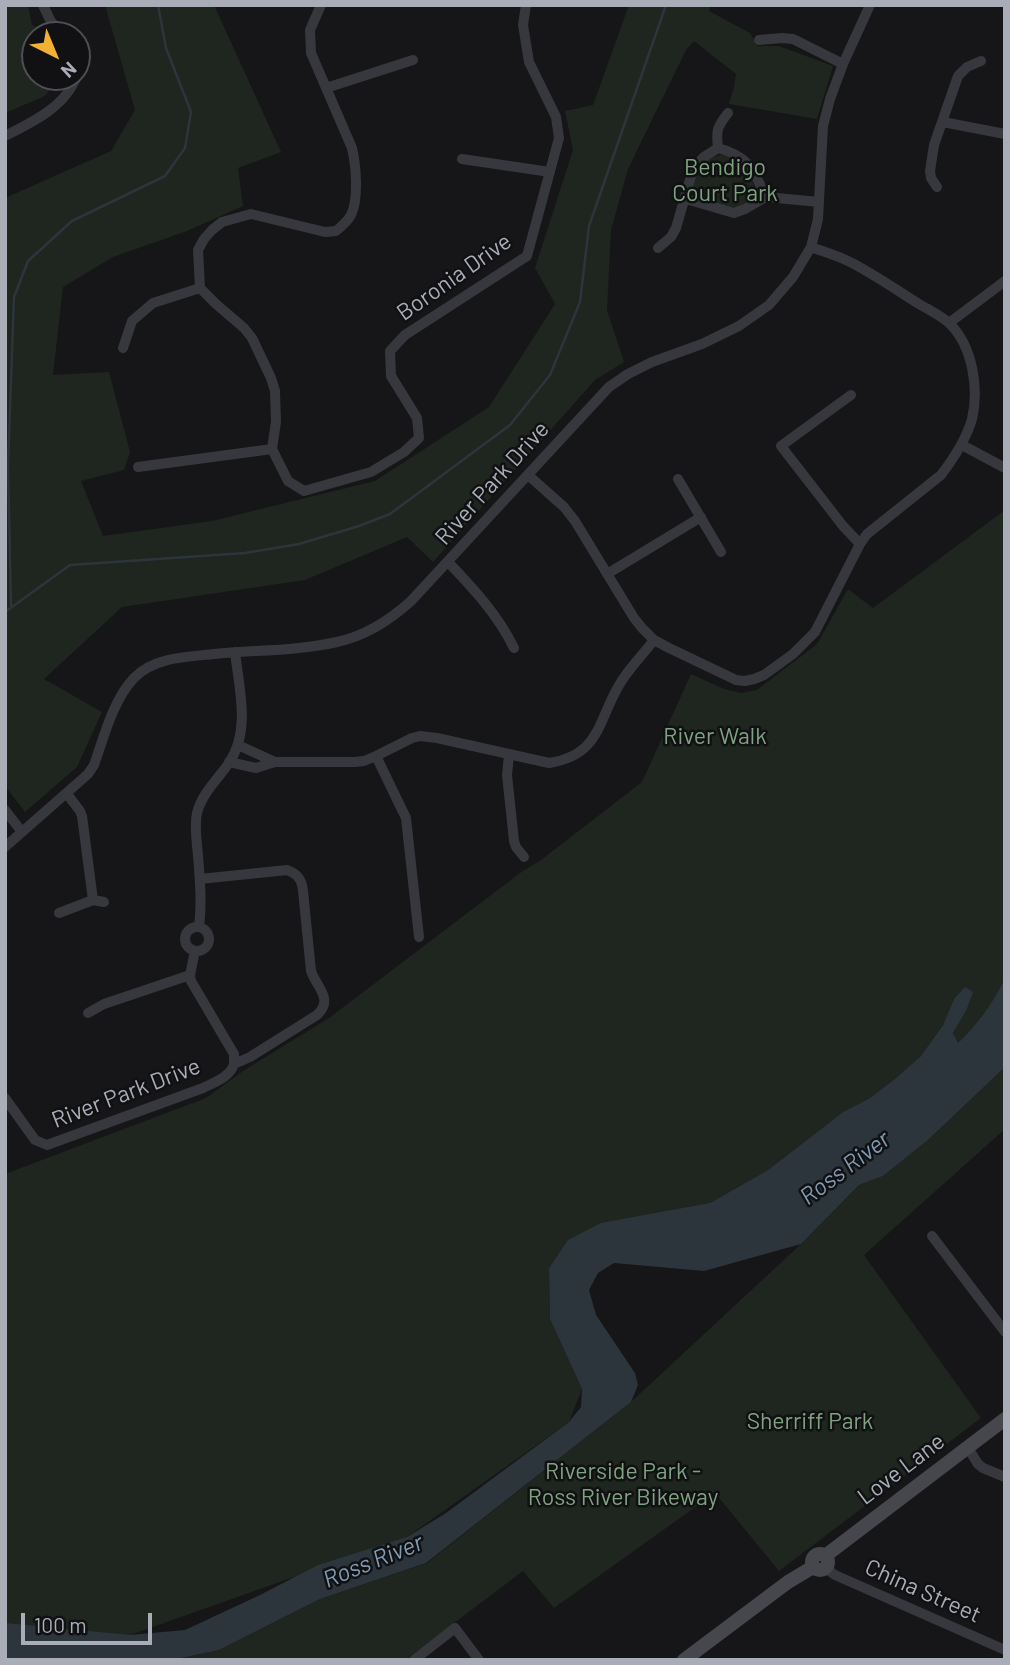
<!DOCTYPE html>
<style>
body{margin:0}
#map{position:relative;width:1010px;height:1665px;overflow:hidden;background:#161618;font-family:Barlow,sans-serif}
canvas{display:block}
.frame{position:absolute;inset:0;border:7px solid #a8adb8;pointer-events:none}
.north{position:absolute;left:21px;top:21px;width:70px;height:70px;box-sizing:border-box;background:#111113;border:2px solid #4d4f55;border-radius:50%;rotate:137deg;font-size:19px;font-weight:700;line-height:28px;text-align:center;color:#a8adb8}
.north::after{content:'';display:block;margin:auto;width:24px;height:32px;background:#f2b134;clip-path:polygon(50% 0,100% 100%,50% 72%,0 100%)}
.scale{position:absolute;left:21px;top:1613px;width:131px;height:32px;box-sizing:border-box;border:4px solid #a8adb8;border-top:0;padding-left:9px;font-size:21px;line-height:24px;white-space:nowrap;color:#a8adb8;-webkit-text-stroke:5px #111113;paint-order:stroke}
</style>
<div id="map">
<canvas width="1010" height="1665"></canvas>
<div class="frame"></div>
<div class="north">N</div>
<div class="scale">100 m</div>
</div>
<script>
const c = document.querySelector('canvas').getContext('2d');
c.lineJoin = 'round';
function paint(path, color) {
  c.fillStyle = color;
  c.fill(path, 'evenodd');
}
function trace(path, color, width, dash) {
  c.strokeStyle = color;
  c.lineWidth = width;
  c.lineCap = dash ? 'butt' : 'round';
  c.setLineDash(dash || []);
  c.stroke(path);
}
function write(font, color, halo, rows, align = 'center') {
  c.font = font + ' Barlow,sans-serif';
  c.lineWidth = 5;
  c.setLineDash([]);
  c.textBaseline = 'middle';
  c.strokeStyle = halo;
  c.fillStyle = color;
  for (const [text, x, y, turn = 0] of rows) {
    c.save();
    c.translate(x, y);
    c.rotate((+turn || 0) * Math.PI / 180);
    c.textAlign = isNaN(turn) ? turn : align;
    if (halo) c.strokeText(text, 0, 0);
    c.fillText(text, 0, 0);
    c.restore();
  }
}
const green = new Path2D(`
 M 5,5 L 28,5 L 32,25 L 53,35 L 35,35 L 35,77 L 59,77 L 45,96 L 5,113 Z
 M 105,5 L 214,5 L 281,152 L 238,168 L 243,206 L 187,231 L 113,257 L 63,287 L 53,375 L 109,372 L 130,452 L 124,470 L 81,481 L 103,536 L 212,521 L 375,481 L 489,407 L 555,304 L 535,268 L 573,150 L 565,111 L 593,105 L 629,5 L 711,5 L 709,11 L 750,33 L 757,46 L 779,46 L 833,66 L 817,119 L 729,104 L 734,87 L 736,74 L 694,41 L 686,50 L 628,169 L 611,230 L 607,310 L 624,362 L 595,380 L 433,562 L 407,537 L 305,580 L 122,607 L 44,679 L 102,712 L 77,767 L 25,812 L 5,786 L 5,198 L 111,151 L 135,110 Z
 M 725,154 L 745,165 L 757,193 L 754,199 L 738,208 C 723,205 702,203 691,193 C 696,170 700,159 725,154 Z
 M 1005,510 L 1005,978 C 993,1003 977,1025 957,1044 L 953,1033 L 966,1011 L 954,999 L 943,1025 L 921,1056 L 896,1078 L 870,1098 L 843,1112 L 768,1170 L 710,1203 L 568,1241 L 549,1268 L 550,1319 L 582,1389 L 569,1422 L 407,1537 L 130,1635 L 5,1635 L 5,1174 L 206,1098 L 243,1071 L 329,1018 L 520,873 L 541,860 L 642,782 L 691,674 L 724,689 L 741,693 L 757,690 L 817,644 L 848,589 L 873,608 Z
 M 1005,1067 L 1005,1129 L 864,1255 L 981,1418 L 779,1571 L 715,1493 L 554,1608 L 523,1571 L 405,1660 L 172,1660 L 219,1650 L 320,1599 L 427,1563 L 631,1402 L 801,1244 L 859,1185 L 883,1176 L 928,1140 Z`);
const water = new Path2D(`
 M 1005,978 L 1005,1067 L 928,1140 L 883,1176 L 859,1185 L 801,1244 L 704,1271 L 614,1263 L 598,1273 L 589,1290 L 596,1315 L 635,1373 L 638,1385 L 631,1402 L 426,1563 L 320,1599 L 219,1650 L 172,1660 L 5,1660 L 5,1623 L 130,1635 L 185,1630 L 260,1595 L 318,1565 L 407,1537 L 446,1513 L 569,1422 L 581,1407 L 582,1389 L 550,1319 L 549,1268 L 568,1240 L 601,1223 L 710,1203 L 768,1170 L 843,1112 L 870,1098 L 896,1078 L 921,1056 L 943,1025 L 954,999 L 965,987 L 973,992 L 966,1011 L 953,1033 L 958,1043 C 977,1025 993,1003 1005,978 Z`);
const stream = new Path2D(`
 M 11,605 L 8,466 L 14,297 L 28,261 L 72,221 L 165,176 L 185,148 L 191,112 L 166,48 L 158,5
 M 5,612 L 70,565 L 245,553 L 299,544 L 359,526 L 390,514 L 510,425 L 550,375 L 580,302 L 589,226 L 666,5`);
const street = new Path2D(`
 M 43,5 L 51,22 L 65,35
 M 321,5 L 310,30 L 311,53 L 352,148 C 356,165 359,199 351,215 C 348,221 342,226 336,231 L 325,232 L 251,214 L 222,222 L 212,230 L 204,239 L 198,250 L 200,288 L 216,304 L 244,328 L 252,338 L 271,378 L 275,391 L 276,422 L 272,449 L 288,481 L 304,491 L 371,472 L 404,452 L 419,438 L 417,418 L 391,376 L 390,351 L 405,335 L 527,256 L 559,138 L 556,117 L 529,62 L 523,25 L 526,5
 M 759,40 L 782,38 L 793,39 L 843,64
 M 326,88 L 413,60
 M 943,122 L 1005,134
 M 5,136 C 35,121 69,105 79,70 C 81,62 81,56 77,48
 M 718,148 C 716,130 717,127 728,113
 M 462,159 L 550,172
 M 937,187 L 931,178 L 930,171 L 934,145 L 958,76 L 967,67 L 981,61
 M 686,199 L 734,213 L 745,209 L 766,197 L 819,202
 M 658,248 L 671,237 L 676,228 L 693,169 L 704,157 L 718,148 C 749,156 753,170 766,197
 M 949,323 L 1005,281
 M 123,348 L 132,321 L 153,303 L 200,288
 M 851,395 L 781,446 L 843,526 L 860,544
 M 962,445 L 1005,468
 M 138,467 L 272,449
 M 528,475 L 564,507 L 575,521 L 634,618 L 642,628 L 654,640 L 669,648 L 736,680 L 745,681 L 754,679 L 764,675 L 793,654 L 815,632 L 860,544 L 867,534 L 941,475 C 954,458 966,440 972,419 C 979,389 973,347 950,324 C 942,316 929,310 919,304 C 895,289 871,272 846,260 C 835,255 822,251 811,247
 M 678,479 L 721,552
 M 448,562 C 473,588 498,615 514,648
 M 607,574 L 701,517
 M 238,745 L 275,762
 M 509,755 L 507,775 L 514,841 L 516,847 L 524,857
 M 376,756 L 406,818 L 419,937
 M 229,762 L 256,768 L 275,762 L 355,762 L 364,761 L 376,756 L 412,738 L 420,736 L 437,738 L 549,763 C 599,755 597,724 618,687 C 627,670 642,656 654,640
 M 67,794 L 80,811 L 82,816 L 93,900
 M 5,810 L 22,832
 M 5,847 L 88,774 L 94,765 C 104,737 113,700 134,678 C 154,657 187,657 214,654 C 255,650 297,651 337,642 C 365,636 390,620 411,601 L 609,387 L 628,374 L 652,362 L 702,344 L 739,326 L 769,305 L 793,277 L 811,247 L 818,219 L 823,126 L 830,99 L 843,64 L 870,5
 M 200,879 L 287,870 C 298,874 302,880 303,891 L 311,971 C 317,988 334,999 317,1015 L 250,1057 L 234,1064
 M 59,913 L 93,900 L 104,902
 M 199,927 C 202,904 200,880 198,856 C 197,842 194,827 197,813 C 202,793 218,779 229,763 C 251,730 239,689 235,652
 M185 939a12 12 0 1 1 24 0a12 12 0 1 1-24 0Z
 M 195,951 L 190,975 L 191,981 L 231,1049 L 234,1054 L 234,1064
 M 88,1013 L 104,1004 L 190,975
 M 5,1098 L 35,1140 L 47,1145 L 203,1088 C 215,1082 230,1077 234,1064
 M 932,1236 L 1005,1332
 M 968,1448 L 978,1464 L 983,1468 L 1005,1477
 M 825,1568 L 835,1575 L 1005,1650
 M 414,1660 L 455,1628 L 479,1660`);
const secondary = new Path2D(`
 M812 1562a8 8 0 1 1 16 0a8 8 0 1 1-16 0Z
 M 825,1556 L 1005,1419
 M 684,1660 L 788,1582 L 813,1567`);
const parkNames = [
 ["Bendigo",725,167],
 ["Court Park",725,193],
 ["River Walk",715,736],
 ["Sherriff Park",810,1421],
 ["Riverside Park -",623,1471],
 ["Ross River Bikeway",623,1497]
];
const streetNames = [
 ["Boronia Drive",454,277,-35],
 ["River Park Drive",492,483,-48],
 ["River Park Drive",126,1093,-21],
 ["Love Lane",901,1469,-37],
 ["China Street",923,1591,24]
];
const waterNames = [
 ["Ross River",845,1168,-37],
 ["Ross River",373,1561,-22]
];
paint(green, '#1e261f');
paint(water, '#2c353c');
trace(stream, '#2c353c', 2.5);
trace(street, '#37383d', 10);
trace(secondary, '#45474d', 14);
write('23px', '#7fa381', '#111113', parkNames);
write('23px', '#a8adb8', '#111113', streetNames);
write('italic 24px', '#7f9bb3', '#111113', waterNames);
</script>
